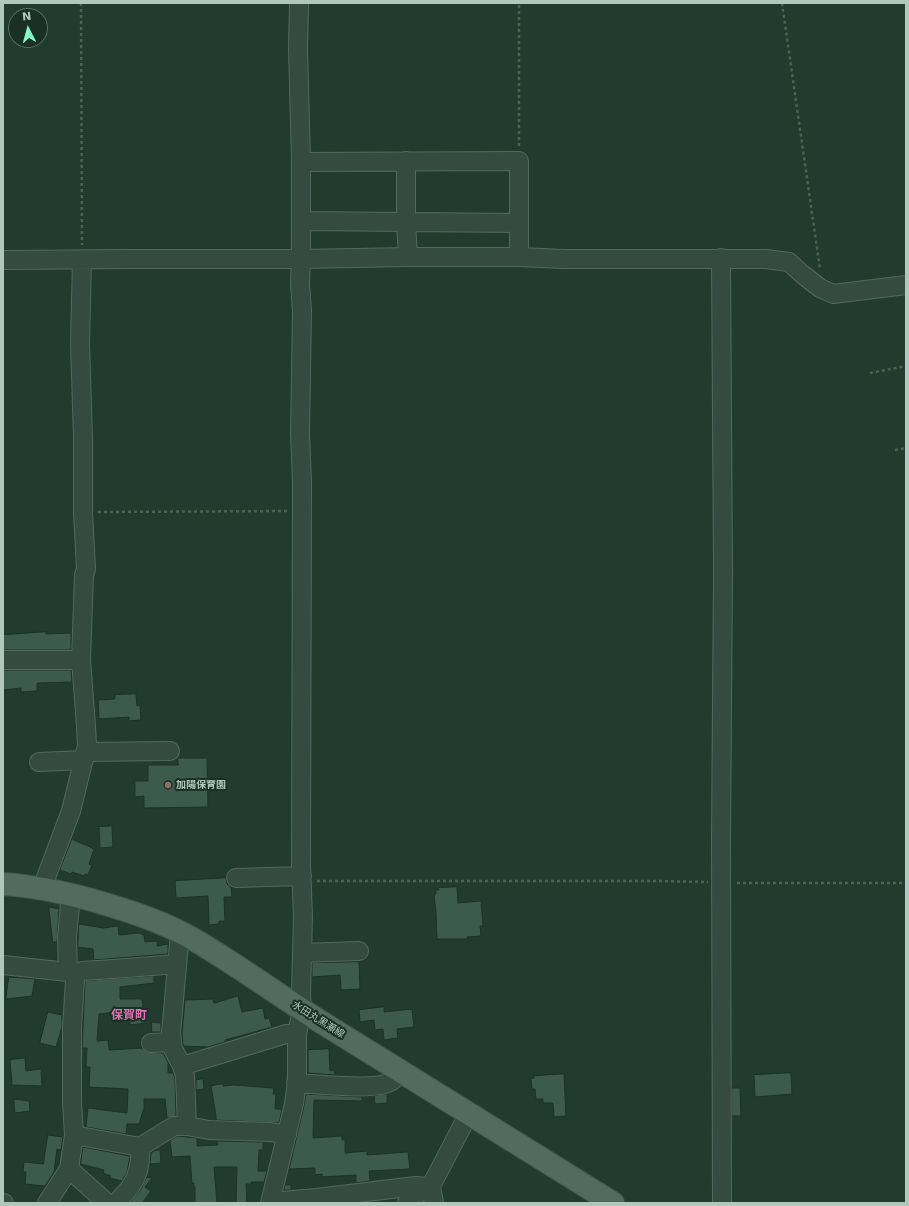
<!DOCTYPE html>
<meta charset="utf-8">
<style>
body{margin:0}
#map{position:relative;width:909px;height:1206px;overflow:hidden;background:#213b2f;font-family:"DejaVu Sans",sans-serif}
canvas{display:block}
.frame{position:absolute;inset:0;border:4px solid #b0c7bd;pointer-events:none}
.north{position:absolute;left:8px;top:8px;width:40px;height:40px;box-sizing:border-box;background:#1a3026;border:1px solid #566c62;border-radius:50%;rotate:354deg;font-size:11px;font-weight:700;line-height:16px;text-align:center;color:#b0c7bd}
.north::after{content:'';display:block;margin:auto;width:14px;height:18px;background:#80fcc7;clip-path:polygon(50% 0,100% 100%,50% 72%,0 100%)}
</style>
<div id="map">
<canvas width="909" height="1206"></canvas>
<div class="frame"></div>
<div class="north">N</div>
</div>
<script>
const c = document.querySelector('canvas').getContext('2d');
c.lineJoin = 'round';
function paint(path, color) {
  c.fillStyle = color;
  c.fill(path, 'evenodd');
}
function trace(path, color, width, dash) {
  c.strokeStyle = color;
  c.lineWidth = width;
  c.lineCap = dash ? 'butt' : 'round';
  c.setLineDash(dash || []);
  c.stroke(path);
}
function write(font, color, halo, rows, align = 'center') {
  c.font = font + ' "DejaVu Sans","Noto Sans JP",sans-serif';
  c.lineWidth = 4;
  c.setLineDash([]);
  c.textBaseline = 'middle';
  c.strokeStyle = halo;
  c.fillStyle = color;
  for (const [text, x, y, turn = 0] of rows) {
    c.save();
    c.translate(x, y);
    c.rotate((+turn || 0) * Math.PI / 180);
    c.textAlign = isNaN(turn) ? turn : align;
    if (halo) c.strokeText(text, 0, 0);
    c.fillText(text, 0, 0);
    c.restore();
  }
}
const building = new Path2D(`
 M 46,632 L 46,634 L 71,633 L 71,650 L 3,650 L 3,635 Z
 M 3,670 L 71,670 L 72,682 L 37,683 L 37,691 L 21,692 L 21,688 L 3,690 Z
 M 136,694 L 137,706 L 140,705 L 141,720 L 129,721 L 129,717 L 99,719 L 98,700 L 115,699 L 115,695 Z
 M 178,758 L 207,758 L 208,807 L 144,808 L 144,796 L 135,797 L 135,781 L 148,781 L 148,765 L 178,765 Z
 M 112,826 L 113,847 L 100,848 L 99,827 Z
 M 72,839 L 94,849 L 89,864 L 92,865 L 88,875 L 85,874 L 84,876 L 72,872 L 71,874 L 60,870 Z
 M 226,878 L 227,884 L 231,887 L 232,897 L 224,897 L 225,921 L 219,921 L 219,924 L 209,925 L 208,896 L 176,898 L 175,881 Z
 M 457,887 L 458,903 L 481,901 L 483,926 L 480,926 L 481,936 L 467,937 L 467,939 L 437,939 L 436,912 L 434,894 L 436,894 L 436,890 L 439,890 L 438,888 Z
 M 49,907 L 59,909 L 57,942 L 53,942 Z
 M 79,924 L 103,928 L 118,926 L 119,935 L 139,933 L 144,935 L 145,942 L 157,941 L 157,946 L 168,944 L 168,954 L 94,960 L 93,949 L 78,947 Z
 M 359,962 L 360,989 L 341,990 L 340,975 L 312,977 L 312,963 Z
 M 154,976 L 154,983 L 120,987 L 120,999 L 142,999 L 145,1023 L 130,1025 L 129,1010 L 99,1014 L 97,1041 L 108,1040 L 109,1050 L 142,1048 L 147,1052 L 163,1053 L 168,1062 L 168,1073 L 173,1073 L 175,1078 L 176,1116 L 167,1118 L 165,1099 L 144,1099 L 144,1108 L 139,1124 L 127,1124 L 126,1134 L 86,1127 L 88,1108 L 127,1113 L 128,1089 L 89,1087 L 90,1067 L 86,1067 L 87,1048 L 82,1048 L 85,981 Z
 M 9,977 L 35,979 L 32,996 L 6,999 Z
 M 238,996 L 242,1012 L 263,1008 L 265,1019 L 269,1018 L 272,1027 L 225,1040 L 225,1042 L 208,1047 L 183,1046 L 182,1033 L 185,1000 L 213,999 L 214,1003 Z
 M 384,1007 L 384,1012 L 412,1009 L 414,1027 L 397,1029 L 398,1038 L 384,1040 L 383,1029 L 375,1030 L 374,1020 L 360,1022 L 359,1010 Z
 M 48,1012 L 62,1015 L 62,1027 L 56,1047 L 40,1043 Z
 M 152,1022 L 161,1023 L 161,1032 L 152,1032 Z
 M 329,1049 L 330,1071 L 334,1070 L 335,1075 L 308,1073 L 308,1050 Z
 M 25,1058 L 26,1071 L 41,1069 L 42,1086 L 12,1085 L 10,1060 Z
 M 791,1073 L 792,1094 L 755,1097 L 754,1075 Z
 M 564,1074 L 566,1116 L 554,1117 L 553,1103 L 543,1103 L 543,1099 L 536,1099 L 535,1089 L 532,1089 L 531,1078 L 534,1078 L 534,1076 Z
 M 203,1079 L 204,1089 L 196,1090 L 196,1080 Z
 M 223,1084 L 223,1086 L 233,1085 L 274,1088 L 273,1094 L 276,1094 L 275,1109 L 282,1109 L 279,1123 L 216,1120 L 216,1116 L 211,1086 Z
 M 732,1088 L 740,1088 L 741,1116 L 732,1116 Z
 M 306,1094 L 362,1097 L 362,1101 L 314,1100 L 313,1138 L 342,1136 L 342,1140 L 345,1140 L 345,1153 L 367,1151 L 367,1155 L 408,1152 L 410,1169 L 369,1171 L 370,1181 L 356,1183 L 356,1175 L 322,1177 L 322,1174 L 315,1175 L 315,1168 L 289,1169 L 304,1106 Z
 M 387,1094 L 387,1103 L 375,1104 L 374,1096 Z
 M 14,1099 L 29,1101 L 30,1111 L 15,1113 Z
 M 48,1135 L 63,1137 L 61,1150 L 57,1149 L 54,1172 L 45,1186 L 25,1184 L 26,1172 L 23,1172 L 24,1162 L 43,1164 Z
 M 177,1136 L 197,1138 L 197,1146 L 218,1145 L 217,1141 L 263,1142 L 263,1150 L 259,1150 L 258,1171 L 267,1171 L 264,1182 L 251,1182 L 251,1184 L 246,1184 L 247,1203 L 236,1203 L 237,1167 L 214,1167 L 217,1203 L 195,1203 L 195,1187 L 194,1187 L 194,1183 L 192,1183 L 190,1156 L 172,1157 L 170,1141 Z
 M 83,1147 L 130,1156 L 127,1172 L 122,1181 L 110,1178 L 111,1176 L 103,1173 L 104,1170 L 81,1164 Z
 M 160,1150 L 161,1163 L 150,1164 L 151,1153 L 154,1151 Z
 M 147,1177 L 152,1178 L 145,1187 L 151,1191 L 142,1203 L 130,1203 L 140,1191 Z
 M 285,1185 L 291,1185 L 291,1190 L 284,1190 Z`);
const path = new Path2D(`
 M 81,3 L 82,245
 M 782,3 L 820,269
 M 519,146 L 519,3
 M 870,373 L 906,366
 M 895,450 L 906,448
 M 98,512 L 287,511
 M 317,881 L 657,881 L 708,882
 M 737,883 L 906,883`);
const minor = new Path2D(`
 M 406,161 L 406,222 L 408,257
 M 301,162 L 519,161 L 519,257
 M 301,221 L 519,223
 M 721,258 L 723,572 L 721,840 L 722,1203
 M 3,260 L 128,259 L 301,259 L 408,257 L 519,257 L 564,259 L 766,259 L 789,262 L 802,274 L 820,288 L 833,294 L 906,285
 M 3,660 L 81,660
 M 85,752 L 170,751
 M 39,762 L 84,760
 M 236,878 L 302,876
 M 42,888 L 71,811 L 87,746 L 86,726 L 81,660 L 84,575 L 86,569 L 83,512 L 83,438 L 80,343 L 82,260
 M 180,933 L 171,1033 L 173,1049 L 182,1066 L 185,1076 L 187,1126
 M 302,953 L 359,951
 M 3,965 L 68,972
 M 74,976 L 82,971 L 114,969 L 177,964
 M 151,1043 L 172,1042
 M 182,1066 L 286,1034 L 297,1034
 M 296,1083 C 316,1084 375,1091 390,1082 C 394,1080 398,1075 402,1072
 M 74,1135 L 140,1147 L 174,1126 L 187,1126 L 209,1130 L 271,1132 L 287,1135
 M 69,1169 L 107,1203
 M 270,1202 L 317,1198 L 416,1186 L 423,1187
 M 3,1203 L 4,1203
 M 47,1203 L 69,1169 L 74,1135 L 72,1101 L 72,1028 L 75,980 L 74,976 L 68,972 L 67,937 L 71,894
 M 117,1203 C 121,1197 127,1192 131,1186 C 139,1174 141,1161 140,1147
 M 270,1203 L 294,1104 L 297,1081 L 297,1034 L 302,1010 L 301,994 L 303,917 L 301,865 L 302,483 L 300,433 L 302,311 L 300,284 L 301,259 L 301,162 L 298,48 L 299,3
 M 407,1203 L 414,1198 L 423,1187 L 430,1186
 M 434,1203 L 431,1186 L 469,1113`);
const major = new Path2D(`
 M 3,884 C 34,886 62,892 92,900 C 126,910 162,921 193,939 C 241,967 286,1001 334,1030 C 427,1087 520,1145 613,1203`);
const markers = [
 [168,785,4,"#8d6e63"]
];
const poiNames = [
 ["加陽保育園",176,785]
];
const streetNames = [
 ["水田丸黒瀬線",318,1020,32]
];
const quarterNames = [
 ["保賀町",129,1016]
];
paint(building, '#3d5b4d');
trace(building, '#1c3228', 1);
trace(minor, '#53695f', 20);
trace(major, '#41574d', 24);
trace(path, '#4b644e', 2.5, [3, 3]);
trace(minor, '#354b41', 18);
trace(major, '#526b60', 22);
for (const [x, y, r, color] of markers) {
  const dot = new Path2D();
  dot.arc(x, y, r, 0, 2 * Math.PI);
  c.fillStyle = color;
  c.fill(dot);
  trace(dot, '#1a3026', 1.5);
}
write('bold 10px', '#b0c7bd', '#1a3026', poiNames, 'left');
write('10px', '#b0c7bd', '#1a3026', streetNames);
write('bold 12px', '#de73b3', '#1a3026', quarterNames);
</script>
